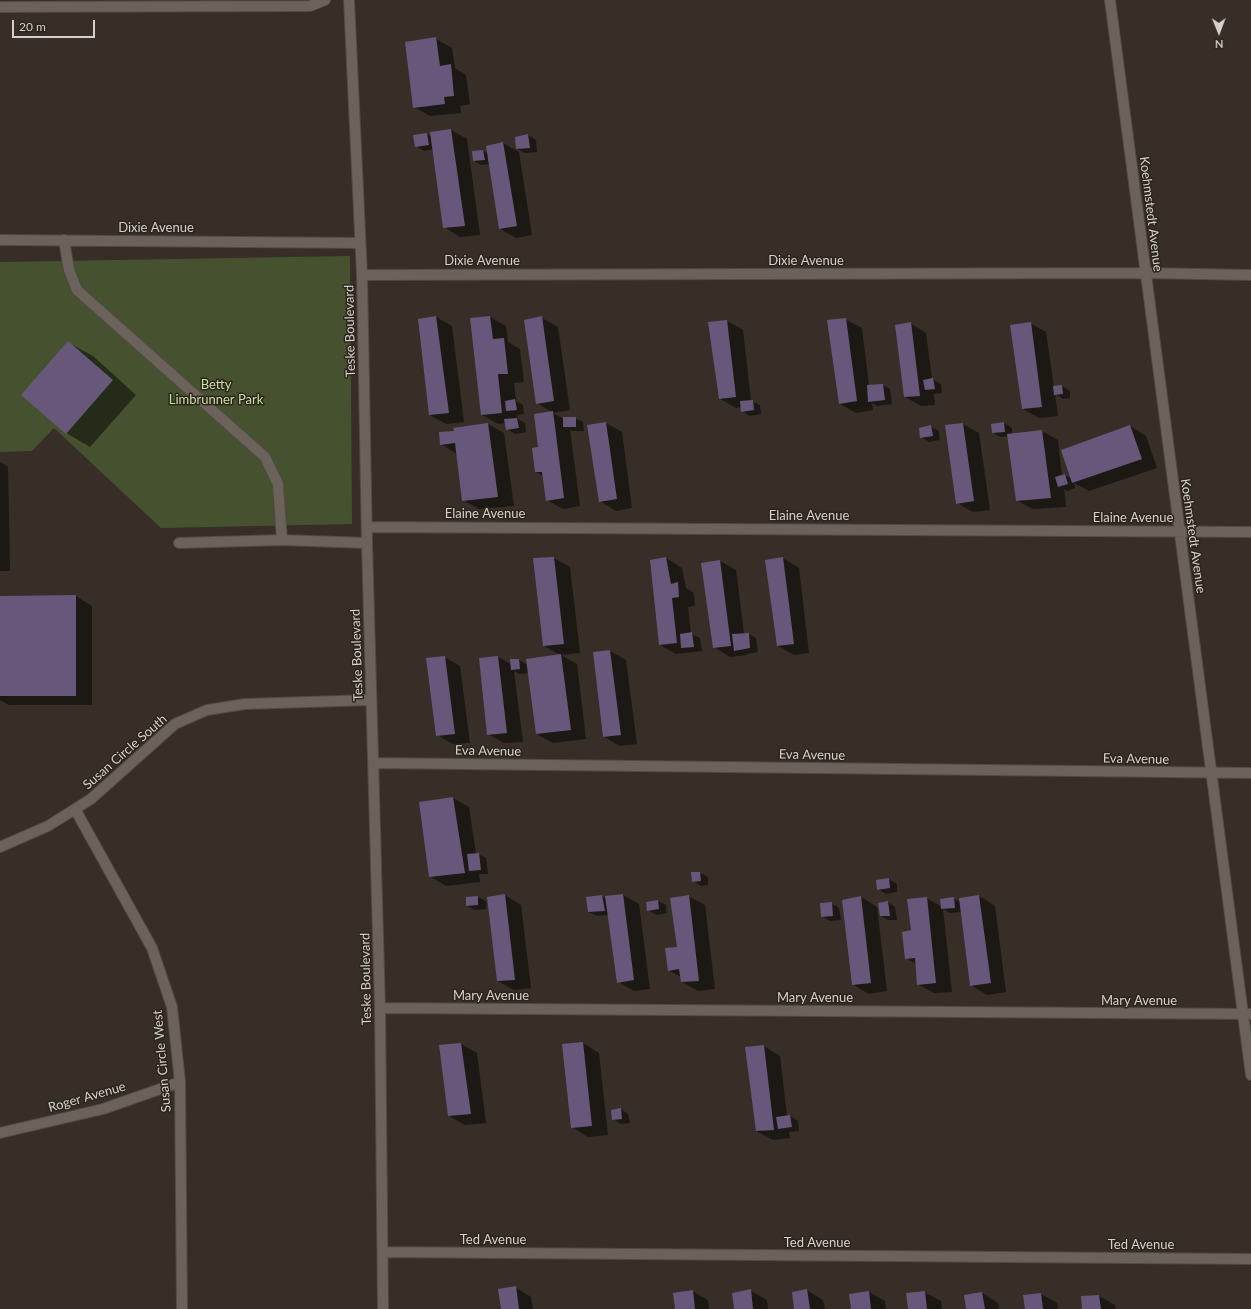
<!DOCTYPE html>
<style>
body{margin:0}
#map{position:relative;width:1251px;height:1309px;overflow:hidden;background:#362e27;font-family:Lato,sans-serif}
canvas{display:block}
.north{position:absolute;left:1199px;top:12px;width:40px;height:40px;-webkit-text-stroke:3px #2c251e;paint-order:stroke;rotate:179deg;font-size:11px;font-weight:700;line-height:16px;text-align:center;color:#d5d0cb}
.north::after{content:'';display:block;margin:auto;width:14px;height:18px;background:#d5d0cb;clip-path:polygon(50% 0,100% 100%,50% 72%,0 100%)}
.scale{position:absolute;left:12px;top:20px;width:83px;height:18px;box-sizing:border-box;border:2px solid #d5d0cb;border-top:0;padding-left:5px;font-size:12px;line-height:14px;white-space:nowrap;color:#d5d0cb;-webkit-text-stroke:3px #2c251e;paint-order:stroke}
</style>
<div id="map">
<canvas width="1251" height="1309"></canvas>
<div class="north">N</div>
<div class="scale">20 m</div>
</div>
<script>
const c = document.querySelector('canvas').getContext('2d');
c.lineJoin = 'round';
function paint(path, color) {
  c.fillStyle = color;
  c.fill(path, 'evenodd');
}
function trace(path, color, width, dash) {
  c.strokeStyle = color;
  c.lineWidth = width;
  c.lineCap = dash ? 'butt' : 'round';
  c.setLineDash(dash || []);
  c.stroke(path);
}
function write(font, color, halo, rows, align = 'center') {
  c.font = font + ' Lato,sans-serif';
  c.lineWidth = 3;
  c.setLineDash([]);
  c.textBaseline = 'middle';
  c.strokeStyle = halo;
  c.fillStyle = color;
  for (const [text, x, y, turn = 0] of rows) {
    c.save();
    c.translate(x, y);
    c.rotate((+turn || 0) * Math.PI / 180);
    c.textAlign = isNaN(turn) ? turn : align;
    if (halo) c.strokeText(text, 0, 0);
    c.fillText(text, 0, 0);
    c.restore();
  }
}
const green = new Path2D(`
 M 350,256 L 352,524 L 161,528 L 54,428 L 32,451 L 0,452 L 0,262 Z`);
const shadow = new Path2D(`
 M 436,39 L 452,48 L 455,68 L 466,75 L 470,104 L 460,106 L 461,113 L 430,116 L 414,107 L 406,43 Z
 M 451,130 L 467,139 L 480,235 L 460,237 L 444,227 L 434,149 L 424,151 L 416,146 L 427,134 L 432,137 Z
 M 528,135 L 536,140 L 537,152 L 525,153 L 517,149 Z
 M 503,143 L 519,152 L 532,235 L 516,238 L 500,229 L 490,164 L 481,165 L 474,161 L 483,151 L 489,154 L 488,146 Z
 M 436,317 L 452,326 L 464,422 L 446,424 L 430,415 Z
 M 490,317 L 506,326 L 508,342 L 520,349 L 524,382 L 514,383 L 516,401 L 523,405 L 524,414 L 517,415 L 518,419 L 525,423 L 526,432 L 515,434 L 507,429 L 506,423 L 498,424 L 482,415 L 471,319 Z
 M 542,318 L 558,327 L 570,410 L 553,413 L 564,419 L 575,418 L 583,422 L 584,431 L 572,431 L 570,430 L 580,506 L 563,509 L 547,500 L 543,476 L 536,472 L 539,448 L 552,412 L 537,403 Z
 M 845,319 L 862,328 L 869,386 L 883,385 L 890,389 L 892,404 L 877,406 L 872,403 L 873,410 L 856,413 L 840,404 Z
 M 727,321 L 743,330 L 751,401 L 760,405 L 761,414 L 750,416 L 742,411 L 742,407 L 736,408 L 719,398 Z
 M 910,323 L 926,333 L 932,379 L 941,384 L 942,393 L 934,394 L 935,405 L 921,406 L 905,397 Z
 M 1030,323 L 1046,332 L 1054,387 L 1062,386 L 1070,391 L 1070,398 L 1063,399 L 1055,394 L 1058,416 L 1039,418 L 1023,409 Z
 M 69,343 L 93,356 L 136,395 L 90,447 L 66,433 Z
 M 606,423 L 622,432 L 632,508 L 616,511 L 600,501 Z
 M 1004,423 L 1012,428 L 1012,435 L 1042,431 L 1058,440 L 1062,476 L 1065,475 L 1072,479 L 1130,426 L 1146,436 L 1157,468 L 1089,491 L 1074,483 L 1075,488 L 1067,491 L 1064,489 L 1066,507 L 1033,509 L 1016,500 L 1008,436 L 1001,437 L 993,433 Z
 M 488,424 L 504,433 L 514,506 L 479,509 L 463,500 L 457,454 L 441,444 L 455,431 Z
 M 963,424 L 979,433 L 990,510 L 973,512 L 957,503 L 946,426 Z
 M 931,427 L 939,431 L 940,440 L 929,442 L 921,437 Z
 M 0,462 L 8,467 L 10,571 L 0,571 Z
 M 554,558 L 570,567 L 580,653 L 561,655 L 577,664 L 586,739 L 553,743 L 537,734 L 529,673 L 519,674 L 514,671 L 523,742 L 504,743 L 488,734 L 498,657 L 511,664 L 519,660 L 528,665 L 560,655 L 544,646 Z
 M 666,558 L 682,568 L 686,588 L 694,593 L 695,606 L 688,607 L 691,634 L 700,638 L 702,651 L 676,654 L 660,645 Z
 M 783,558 L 799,568 L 809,653 L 794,655 L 778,646 Z
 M 720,561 L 736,570 L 744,634 L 749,634 L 756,638 L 758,652 L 747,654 L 747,655 L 730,657 L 714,647 Z
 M 76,596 L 92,606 L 92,705 L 9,705 L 0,700 L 0,597 Z
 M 610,651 L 626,660 L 637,744 L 620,746 L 604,737 Z
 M 444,657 L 460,666 L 470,743 L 453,744 L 437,735 Z
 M 453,798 L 469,807 L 476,854 L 478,854 L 486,858 L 488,874 L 479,874 L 480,882 L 446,886 L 430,876 L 421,803 Z
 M 700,873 L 708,877 L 708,885 L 701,886 L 693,881 Z
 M 889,879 L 897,884 L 897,892 L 886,894 L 878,889 Z
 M 505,895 L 521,905 L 531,988 L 514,990 L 498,981 Z
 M 623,895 L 639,904 L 650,989 L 634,991 L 618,982 L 609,915 L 597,916 L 589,912 L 602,896 L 607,899 Z
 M 688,896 L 705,905 L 715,989 L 698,991 L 682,982 L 681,977 L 668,970 L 678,947 Z
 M 979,896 L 995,906 L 1006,992 L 987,995 L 971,985 L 961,912 L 950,913 L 943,909 L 952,992 L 934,993 L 918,984 L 916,964 L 906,958 L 912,931 L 926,898 L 942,907 L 953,898 L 960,902 Z
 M 478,897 L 486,901 L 486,909 L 475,910 L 467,906 Z
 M 861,897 L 877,907 L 887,991 L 869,994 L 852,984 Z
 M 658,901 L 666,905 L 667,913 L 656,915 L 648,910 Z
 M 888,902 L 895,907 L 897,920 L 888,920 L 881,916 Z
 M 831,903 L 839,908 L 841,920 L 830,921 L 822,916 Z
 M 583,1043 L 599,1053 L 608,1135 L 588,1137 L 572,1127 Z
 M 461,1044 L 477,1053 L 486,1123 L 465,1125 L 449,1116 Z
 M 764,1046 L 780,1056 L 787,1116 L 790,1116 L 798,1121 L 799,1131 L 789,1132 L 790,1138 L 773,1140 L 756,1131 Z
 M 621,1109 L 628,1114 L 630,1123 L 621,1124 L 613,1119 Z
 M 515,1287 L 531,1297 L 533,1309 L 502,1309 Z
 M 807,1290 L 823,1300 L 825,1309 L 795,1309 Z
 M 692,1291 L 708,1300 L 709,1309 L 676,1309 Z
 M 751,1291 L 767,1300 L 768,1309 L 735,1309 Z
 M 869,1292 L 885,1301 L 886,1309 L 852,1309 Z
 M 924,1292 L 941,1301 L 942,1309 L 909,1309 Z
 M 982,1293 L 998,1303 L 999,1309 L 967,1309 Z
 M 1041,1294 L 1057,1303 L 1058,1309 L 1026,1309 Z
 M 1099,1296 L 1115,1305 L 1116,1309 L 1083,1309 Z`);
const building = new Path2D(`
 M 436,37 L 440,66 L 451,64 L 454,96 L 444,97 L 445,104 L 413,108 L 405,42 Z
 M 451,129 L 465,226 L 443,228 L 430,132 Z
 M 427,133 L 429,145 L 415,147 L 413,135 Z
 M 528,134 L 530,148 L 516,149 L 515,137 Z
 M 503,142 L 517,226 L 499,229 L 486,146 Z
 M 483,150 L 485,160 L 473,161 L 472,151 Z
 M 436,316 L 449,413 L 429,415 L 418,319 Z
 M 490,316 L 493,339 L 504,338 L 508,374 L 498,374 L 502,413 L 481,415 L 470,318 Z
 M 542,316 L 554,401 L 536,404 L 524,320 Z
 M 846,318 L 857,401 L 839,404 L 827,320 Z
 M 727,320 L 736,397 L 719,399 L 708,322 Z
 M 911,322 L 920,396 L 904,397 L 895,325 Z
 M 1031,322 L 1042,407 L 1022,409 L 1010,325 Z
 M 68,341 L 113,380 L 66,434 L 21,395 Z
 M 933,378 L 935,389 L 925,390 L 923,380 Z
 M 883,384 L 885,400 L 868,402 L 867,385 Z
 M 1062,385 L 1063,394 L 1054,395 L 1053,386 Z
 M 515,399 L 517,410 L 506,411 L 505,401 Z
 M 753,400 L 754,410 L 741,412 L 740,401 Z
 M 553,411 L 564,498 L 546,501 L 542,472 L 535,472 L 532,448 L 538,447 L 534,414 Z
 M 563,417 L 576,417 L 576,427 L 563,427 Z
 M 517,418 L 519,428 L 506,430 L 504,419 Z
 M 606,422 L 617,499 L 599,502 L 587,425 Z
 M 1004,422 L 1005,432 L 992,433 L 991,424 Z
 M 488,423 L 498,497 L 462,501 L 455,443 L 440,445 L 439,432 L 454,431 L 453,428 Z
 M 963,423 L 974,501 L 956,504 L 945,425 Z
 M 931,425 L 933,436 L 920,438 L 919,428 Z
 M 1130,425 L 1142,459 L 1072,483 L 1061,450 Z
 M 1042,430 L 1051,498 L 1016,501 L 1007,434 Z
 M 1065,474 L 1068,484 L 1058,487 L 1055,477 Z
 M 554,557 L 564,644 L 543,646 L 533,558 Z
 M 666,557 L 671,584 L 678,582 L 679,597 L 672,598 L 677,643 L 659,645 L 650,560 Z
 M 783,557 L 794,644 L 777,646 L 765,560 Z
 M 720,560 L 731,646 L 713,648 L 701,563 Z
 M 76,595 L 76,696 L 0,696 L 0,596 Z
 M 692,632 L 694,647 L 681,648 L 680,634 Z
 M 749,633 L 750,648 L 734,651 L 732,634 Z
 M 610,650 L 621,735 L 603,737 L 593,652 Z
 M 561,654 L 571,730 L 536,734 L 526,659 Z
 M 445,656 L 455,734 L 436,736 L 426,658 Z
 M 498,656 L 507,733 L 487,735 L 479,658 Z
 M 510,659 L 519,659 L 520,669 L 511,670 Z
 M 453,797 L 465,873 L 429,877 L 419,802 Z
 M 479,853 L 481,870 L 469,871 L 467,854 Z
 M 691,872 L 700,872 L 701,881 L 692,882 Z
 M 889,878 L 890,888 L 877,890 L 876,880 Z
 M 505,894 L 515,980 L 497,981 L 487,897 Z
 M 623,894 L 634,980 L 617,983 L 605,896 Z
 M 602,895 L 605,911 L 588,912 L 586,897 Z
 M 689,895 L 699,981 L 681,982 L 679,969 L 668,971 L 665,948 L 677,947 L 670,898 Z
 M 979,895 L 991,983 L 970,986 L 959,898 Z
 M 478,896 L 478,905 L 466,906 L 466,897 Z
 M 861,896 L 871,983 L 852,985 L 842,900 Z
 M 927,897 L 936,983 L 917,985 L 915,958 L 905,959 L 902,932 L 911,930 L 907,899 Z
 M 954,897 L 955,908 L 941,909 L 940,899 Z
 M 658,900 L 659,909 L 647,911 L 646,902 Z
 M 888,901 L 890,916 L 880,916 L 878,903 Z
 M 832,902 L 833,916 L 821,917 L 820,903 Z
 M 583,1042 L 592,1126 L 571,1128 L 562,1044 Z
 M 461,1043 L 471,1114 L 448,1116 L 439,1045 Z
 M 764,1045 L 774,1130 L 756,1131 L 745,1047 Z
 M 621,1108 L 622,1119 L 612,1120 L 611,1110 Z
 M 790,1115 L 792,1127 L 778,1129 L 776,1117 Z
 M 516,1286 L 519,1309 L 501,1309 L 498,1289 Z
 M 751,1289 L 753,1309 L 734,1309 L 732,1293 Z
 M 807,1289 L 810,1309 L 794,1309 L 792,1292 Z
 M 693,1290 L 695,1309 L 675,1309 L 673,1293 Z
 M 869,1291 L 871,1309 L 851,1309 L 849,1294 Z
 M 925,1291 L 927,1309 L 908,1309 L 906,1293 Z
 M 982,1292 L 985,1309 L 966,1309 L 964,1295 Z
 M 1041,1293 L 1043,1309 L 1025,1309 L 1023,1295 Z
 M 1099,1295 L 1101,1309 L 1082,1309 L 1081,1296 Z`);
const minor = new Path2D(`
 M 349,0 L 362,275 L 367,543 L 380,1008 L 383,1309
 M 1110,0 L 1251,1075
 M 0,7 L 310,6 L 325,0
 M 0,240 L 360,243
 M 64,240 L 69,270 L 77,290 L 265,457 L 278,484 L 282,540 L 367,543
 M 362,275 L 1146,273 L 1251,275
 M 367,527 L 1251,532
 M 179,543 L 282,540
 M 373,763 L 1251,773
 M 75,809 L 152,948 L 172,1007 L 180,1082 L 182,1309
 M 0,847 L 48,826 L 91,799 L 175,724 L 207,710 L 245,704 L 371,700
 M 380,1008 L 1251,1014
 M 0,1133 L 103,1109 L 180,1082
 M 383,1252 L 1251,1259`);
const streetNames = [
 ["Koehmstedt Avenue",1151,214,83],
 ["Dixie Avenue",156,228],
 ["Dixie Avenue",482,261],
 ["Dixie Avenue",806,261],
 ["Teske Boulevard",350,331,-91],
 ["Elaine Avenue",485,514],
 ["Elaine Avenue",809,516],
 ["Elaine Avenue",1133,518],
 ["Koehmstedt Avenue",1193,536,82],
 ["Teske Boulevard",357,655,-92],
 ["Eva Avenue",488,751,1],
 ["Susan Circle South",125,752,-41],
 ["Eva Avenue",812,755,1],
 ["Eva Avenue",1136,759,1],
 ["Teske Boulevard",366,979,-91],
 ["Mary Avenue",491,996],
 ["Mary Avenue",815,998],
 ["Mary Avenue",1139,1001],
 ["Susan Circle West",162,1061,-95],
 ["Roger Avenue",87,1097,-16],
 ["Ted Avenue",493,1240],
 ["Ted Avenue",817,1243],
 ["Ted Avenue",1141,1245]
];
const parkNames = [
 ["Betty",216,385],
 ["Limbrunner Park",216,400]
];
paint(green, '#46522f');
paint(shadow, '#0007');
paint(building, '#67587b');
trace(minor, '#514b44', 12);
trace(minor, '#6b635b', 10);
write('13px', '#d5d0cb', '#2c251e', streetNames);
write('13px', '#c9dfa0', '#2c251e', parkNames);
</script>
